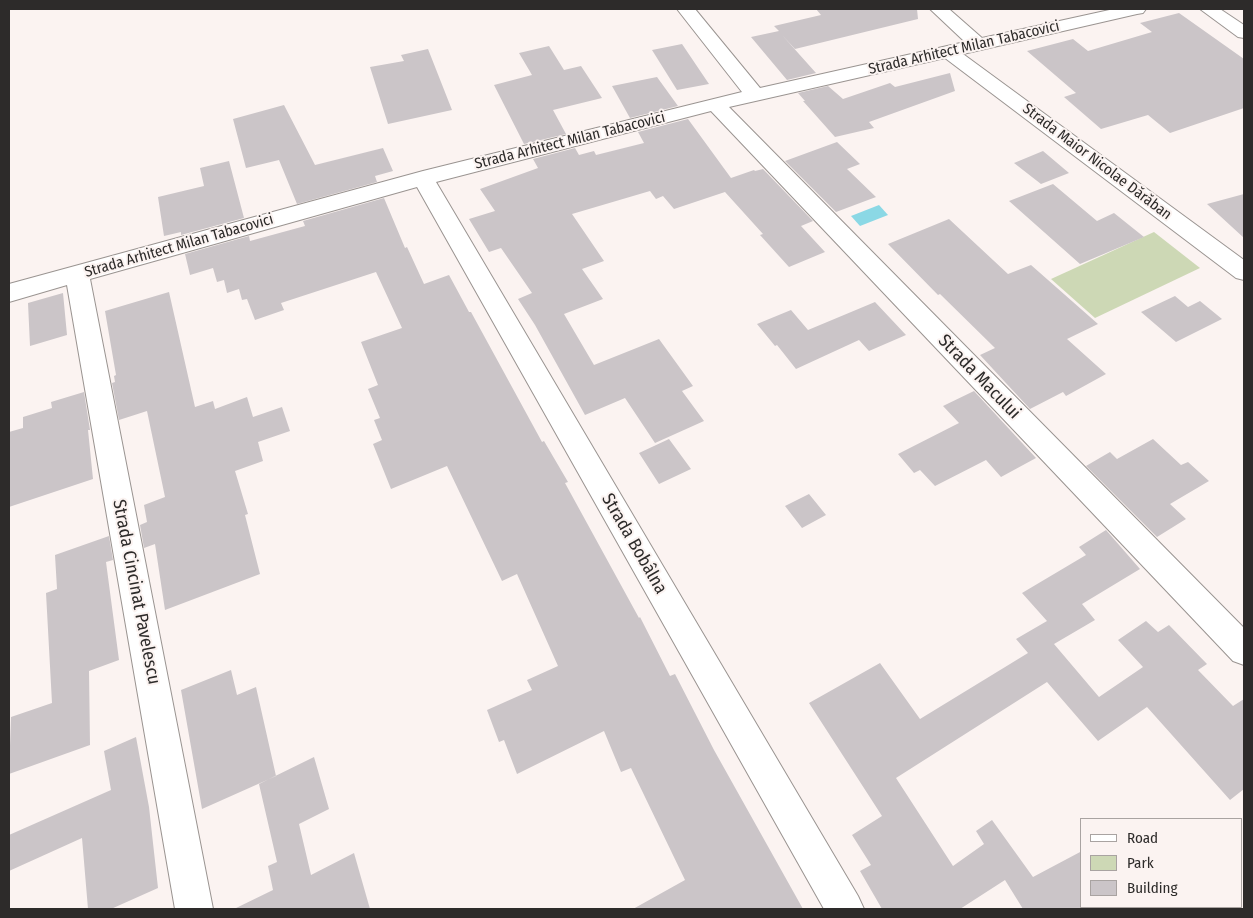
<!DOCTYPE html>
<meta charset="utf-8">
<style>
body{margin:0}
#map{position:relative;width:1253px;height:918px;overflow:hidden;background:#fbf3f1;font-family:"Fira Sans Condensed",sans-serif}
canvas{display:block}
.frame{position:absolute;inset:0;border:10px solid #2d2b2a;pointer-events:none}
.legend{position:absolute;left:1080px;top:818px;width:162px;height:90px;box-sizing:border-box;background:#fbf3f1;border:1px solid #a9a3a1;margin:0;padding:6px 9px;list-style:none;font-size:15px;color:#2d2b2a}
.legend li{display:flex;align-items:center;gap:10px;height:25px}
.legend b{width:25px;border:1px solid #a9a3a1}
</style>
<div id="map">
<canvas width="1253" height="918"></canvas>
<div class="frame"></div>
<ul class="legend">
<li><b style="height:6px;background:#fff"></b>Road</li>
<li><b style="height:14px;background:#cdd8b5"></b>Park</li>
<li><b style="height:14px;background:#cbc5c8"></b>Building</li>
</ul>
</div>
<script>
const c = document.querySelector('canvas').getContext('2d');
c.lineJoin = 'round';
function paint(path, color) {
  c.fillStyle = color;
  c.fill(path, 'evenodd');
}
function trace(path, color, width, dash) {
  c.strokeStyle = color;
  c.lineWidth = width;
  c.lineCap = dash ? 'butt' : 'round';
  c.setLineDash(dash || []);
  c.stroke(path);
}
function write(font, color, halo, rows, align = 'center') {
  c.font = font + ' "Fira Sans Condensed",sans-serif';
  c.lineWidth = 4;
  c.setLineDash([]);
  c.textBaseline = 'middle';
  c.strokeStyle = halo;
  c.fillStyle = color;
  for (const [text, x, y, turn = 0] of rows) {
    c.save();
    c.translate(x, y);
    c.rotate((+turn || 0) * Math.PI / 180);
    c.textAlign = isNaN(turn) ? turn : align;
    if (halo) c.strokeText(text, 0, 0);
    c.fillText(text, 0, 0);
    c.restore();
  }
}
const green = new Path2D(`
 M 1154,232 L 1200,268 L 1095,318 L 1051,279 Z`);
const water = new Path2D(`
 M 879,205 L 888,215 L 860,226 L 851,216 Z`);
const building = new Path2D(`
 M 816,9 L 917,9 L 918,19 L 795,49 L 782,35 L 816,73 L 787,80 L 751,37 L 779,31 L 774,26 L 821,15 Z
 M 1179,13 L 1244,59 L 1244,108 L 1170,133 L 1148,115 L 1101,129 L 1064,97 L 1076,93 L 1027,51 L 1073,39 L 1088,51 L 1152,32 L 1140,23 Z
 M 682,44 L 709,84 L 677,90 L 652,50 Z
 M 549,46 L 564,70 L 581,66 L 602,98 L 553,110 L 566,134 L 524,144 L 494,85 L 532,75 L 519,53 Z
 M 428,49 L 452,110 L 388,124 L 370,67 L 404,61 L 401,55 Z
 M 950,73 L 955,91 L 869,122 L 874,128 L 835,137 L 803,101 L 805,101 L 798,93 L 828,86 L 843,99 L 890,83 L 895,87 Z
 M 657,77 L 678,106 L 630,118 L 612,86 Z
 M 284,105 L 315,165 L 383,148 L 393,171 L 375,176 L 377,182 L 297,204 L 279,160 L 246,168 L 233,119 Z
 M 688,119 L 731,178 L 754,170 L 755,171 L 763,169 L 813,221 L 801,226 L 825,252 L 789,267 L 760,235 L 763,234 L 725,192 L 674,209 L 663,196 L 656,199 L 650,191 L 572,214 L 604,261 L 582,269 L 603,299 L 564,314 L 594,365 L 659,339 L 693,386 L 682,391 L 704,421 L 655,443 L 625,398 L 585,415 L 535,325 L 518,299 L 532,293 L 501,248 L 489,252 L 469,219 L 495,211 L 480,189 L 538,168 L 533,159 L 575,148 L 579,155 L 594,151 L 596,155 L 644,143 L 638,132 Z
 M 837,142 L 860,164 L 847,169 L 876,197 L 836,212 L 785,161 Z
 M 1043,151 L 1069,173 L 1041,184 L 1014,163 Z
 M 229,161 L 244,218 L 181,235 L 181,232 L 164,236 L 158,197 L 204,186 L 200,168 Z
 M 1053,184 L 1097,221 L 1114,213 L 1144,237 L 1080,264 L 1009,201 Z
 M 1244,194 L 1244,238 L 1207,204 Z
 M 384,198 L 405,248 L 407,247 L 424,284 L 449,275 L 469,312 L 471,312 L 542,442 L 544,441 L 568,482 L 565,483 L 639,618 L 640,617 L 670,676 L 675,674 L 714,750 L 803,909 L 633,909 L 685,880 L 631,768 L 621,772 L 604,731 L 517,774 L 504,740 L 499,742 L 487,710 L 532,690 L 527,680 L 558,666 L 517,574 L 502,581 L 447,466 L 391,489 L 373,444 L 382,440 L 374,420 L 380,418 L 368,389 L 378,385 L 361,342 L 402,328 L 376,272 L 281,303 L 284,310 L 255,320 L 247,299 L 242,300 L 239,289 L 227,293 L 224,280 L 217,282 L 213,268 L 190,275 L 185,254 L 249,236 L 250,241 L 305,226 L 303,221 Z
 M 949,219 L 1008,274 L 1031,265 L 1098,324 L 1067,339 L 1106,374 L 1066,396 L 1063,392 L 1030,409 L 980,355 L 995,348 L 940,294 L 938,295 L 888,244 Z
 M 169,292 L 195,407 L 213,401 L 215,409 L 247,397 L 253,417 L 282,407 L 290,431 L 258,442 L 263,461 L 235,471 L 248,514 L 245,515 L 260,574 L 165,610 L 155,544 L 144,548 L 140,525 L 147,522 L 144,505 L 165,497 L 147,411 L 119,420 L 112,383 L 115,382 L 114,376 L 116,375 L 105,311 Z
 M 63,293 L 67,335 L 30,346 L 28,303 Z
 M 1175,296 L 1188,307 L 1200,301 L 1222,319 L 1176,342 L 1141,312 Z
 M 875,302 L 906,335 L 869,351 L 859,340 L 796,369 L 777,345 L 775,346 L 757,324 L 791,310 L 808,330 Z
 M 974,391 L 1036,458 L 1001,477 L 986,460 L 935,486 L 920,470 L 914,473 L 898,454 L 959,423 L 943,406 Z
 M 84,392 L 90,430 L 88,430 L 93,479 L 9,507 L 9,432 L 23,428 L 23,417 L 52,408 L 51,402 Z
 M 669,439 L 691,469 L 659,484 L 639,453 Z
 M 1153,439 L 1181,465 L 1188,462 L 1209,481 L 1170,504 L 1186,519 L 1157,537 L 1086,466 L 1110,452 L 1117,459 Z
 M 809,494 L 826,515 L 802,528 L 785,506 Z
 M 1106,530 L 1140,569 L 1082,604 L 1095,620 L 1054,644 L 1099,697 L 1143,667 L 1118,640 L 1146,621 L 1158,632 L 1169,625 L 1207,664 L 1198,670 L 1233,706 L 1244,699 L 1244,789 L 1230,800 L 1147,707 L 1098,741 L 1047,682 L 896,778 L 953,866 L 984,844 L 976,831 L 992,820 L 1033,877 L 1082,851 L 1082,909 L 1023,909 L 1005,880 L 960,909 L 882,909 L 860,871 L 871,865 L 852,835 L 882,816 L 809,703 L 880,663 L 920,719 L 1028,653 L 1016,639 L 1047,621 L 1022,593 L 1086,555 L 1079,547 Z
 M 109,536 L 113,560 L 106,562 L 119,660 L 89,671 L 90,745 L 9,774 L 11,717 L 52,703 L 46,593 L 57,589 L 55,555 Z
 M 231,670 L 237,695 L 256,687 L 276,776 L 202,809 L 181,690 Z
 M 136,737 L 149,807 L 158,888 L 111,909 L 88,909 L 82,838 L 9,871 L 9,835 L 111,790 L 104,751 Z
 M 314,757 L 329,809 L 299,824 L 311,875 L 354,853 L 370,909 L 234,909 L 273,890 L 268,866 L 277,862 L 259,784 Z`);
const minor = new Path2D(`
 M 677,9 L 695,9 L 760,88 L 965,42 L 930,9 L 949,9 L 982,38 L 1114,9 L 1146,9 L 1143,13 L 1137,14 L 963,54 L 1244,260 L 1244,280 L 1236,278 L 945,58 L 729,107 L 1244,628 L 1244,665 L 1233,661 L 711,111 L 436,182 L 858,896 L 864,909 L 824,909 L 417,187 L 90,279 L 213,909 L 175,909 L 67,285 L 9,302 L 9,284 L 423,171 L 742,92 Z
 M 1200,9 L 1220,9 L 1244,25 L 1244,38 L 1238,37 Z`);
const farStreetnames = [
 ["Strada Arhitect Milan Tabacovici",964,48,-13],
 ["Strada Arhitect Milan Tabacovici",570,141,-14],
 ["Strada Maior Nicolae Dărăban",1097,162,37],
 ["Strada Arhitect Milan Tabacovici",179,246,-16]
];
const streetNames = [
 ["Strada Macului",979,377,46],
 ["Strada Bobâlna",634,544,60],
 ["Strada Cincinat Pavelescu",136,592,79]
];
paint(green, '#cdd8b5');
paint(water, '#8bd8e5');
paint(building, '#cbc5c8');
trace(minor, '#9a9491', 2);
paint(minor, '#fff');
write('15px', '#2d2b2a', '#fbf3f1', farStreetnames);
write('18px', '#2d2b2a', '#fbf3f1', streetNames);
</script>
